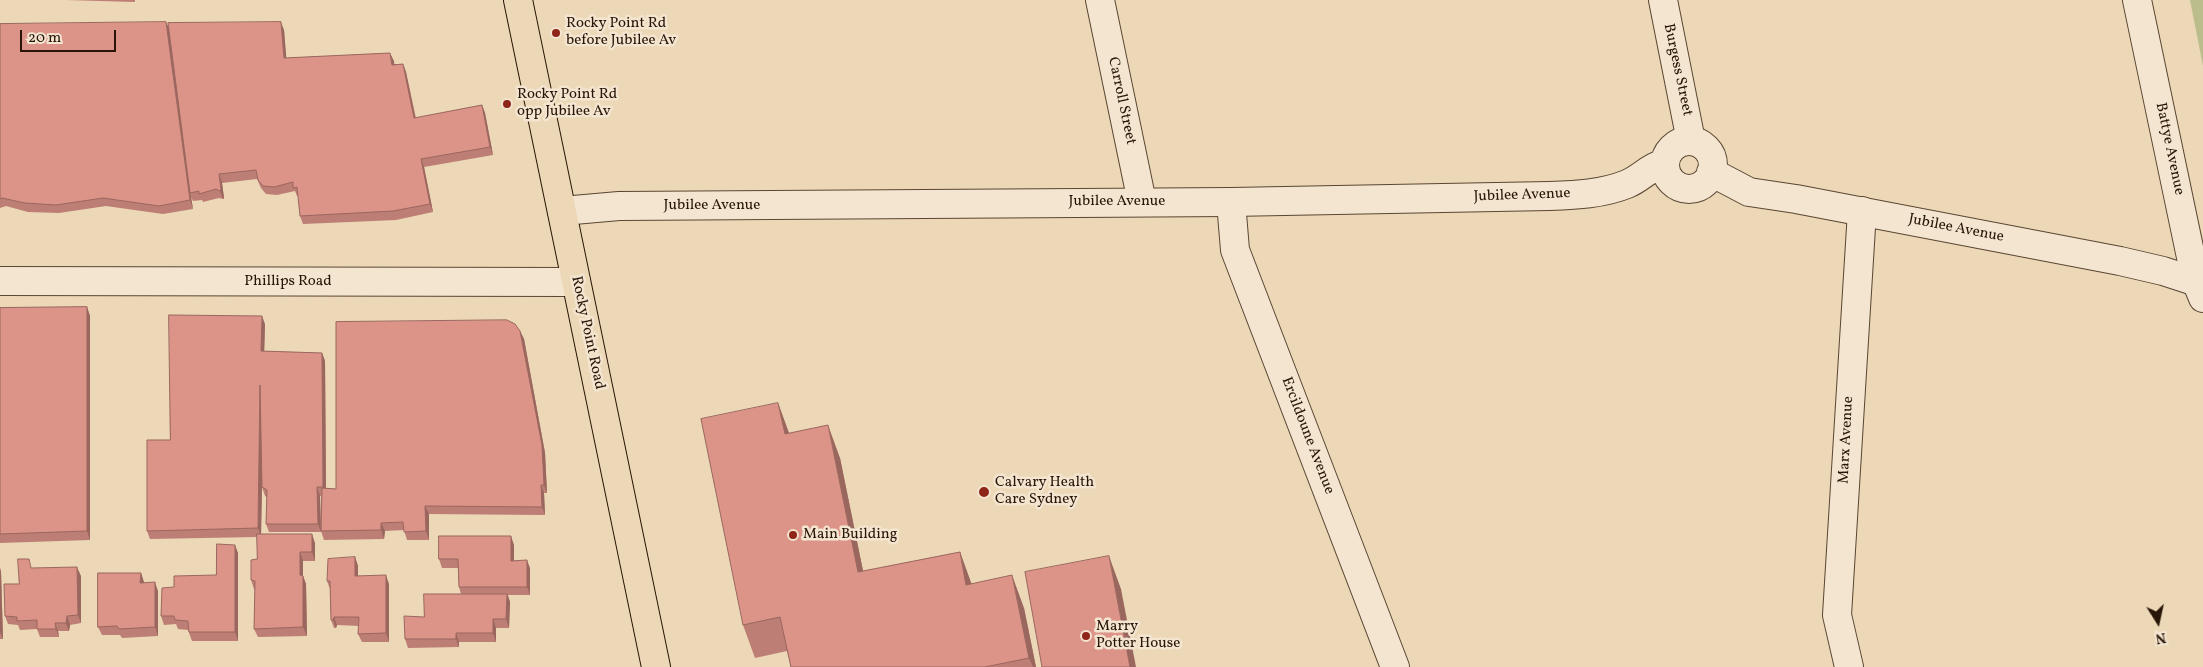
<!DOCTYPE html>
<style>
body{margin:0}
#map{position:relative;width:2203px;height:667px;overflow:hidden;background:#ecd7b6;font-family:Vollkorn,serif}
canvas{display:block}
.north{position:absolute;left:2133px;top:597px;width:50px;height:50px;-webkit-text-stroke:4px #f3e5d0;paint-order:stroke;rotate:170deg;font-size:14px;font-weight:700;line-height:20px;text-align:center;color:#291507}
.north::after{content:'';display:block;margin:auto;width:18px;height:22px;background:#291507;clip-path:polygon(50% 0,100% 100%,50% 72%,0 100%)}
.scale{position:absolute;left:20px;top:30px;width:96px;height:22px;box-sizing:border-box;border:2px solid #291507;border-top:0;padding-left:6px;font-size:15px;line-height:18px;white-space:nowrap;color:#291507;-webkit-text-stroke:4px #f3e5d0;paint-order:stroke}
</style>
<div id="map">
<canvas width="2203" height="667"></canvas>
<div class="north">N</div>
<div class="scale">20 m</div>
</div>
<script>
const c = document.querySelector('canvas').getContext('2d');
c.lineJoin = 'round';
function paint(path, color) {
  c.fillStyle = color;
  c.fill(path, 'evenodd');
}
function trace(path, color, width, dash) {
  c.strokeStyle = color;
  c.lineWidth = width;
  c.lineCap = dash ? 'butt' : 'round';
  c.setLineDash(dash || []);
  c.stroke(path);
}
function write(font, color, halo, rows, align = 'center') {
  c.font = font + ' Vollkorn,serif';
  c.lineWidth = 5;
  c.setLineDash([]);
  c.textBaseline = 'middle';
  c.strokeStyle = halo;
  c.fillStyle = color;
  for (const [text, x, y, turn = 0] of rows) {
    c.save();
    c.translate(x, y);
    c.rotate((+turn || 0) * Math.PI / 180);
    c.textAlign = isNaN(turn) ? turn : align;
    if (halo) c.strokeText(text, 0, 0);
    c.fillText(text, 0, 0);
    c.restore();
  }
}
const green = new Path2D(`
 M 2190,0 L 2203,0 L 2203,66 Z`);
const minor = new Path2D(`
 M 1100,0 L 1142,202
 M 1663,0 L 1691,141
 M 2137,0 L 2196,281 L 2203,298
 M 1231,202 L 1235,250 L 1395,667
 M 0,281 L 576,282
 M 1849,667 L 1837,615 L 1862,211`);
const tertiary = new Path2D(`
 M1665 165a24 24 0 1 1 48 0a24 24 0 1 1-48 0Z
 M 1711,172 L 1749,192 L 1796,199 L 2120,261 L 2163,271 L 2203,284
 M 562,211 L 619,206 L 1231,202 L 1549,196 C 1575,195 1603,194 1627,184 C 1642,178 1647,168 1665,163`);
const primary = new Path2D(`
 M 518,0 L 656,667`);
const wall = new Path2D(`
 M 66,0 L 135,0 L 135,2 Z
 M 0,24 L 169,29 L 284,30 L 286,58 L 390,53 L 394,64 L 403,64 L 406,72 L 416,118 L 482,105 L 485,113 L 493,155 L 424,167 L 433,212 L 396,220 L 303,224 L 300,216 L 298,196 L 297,196 L 295,191 L 277,195 L 266,194 L 261,188 L 257,179 L 222,183 L 224,198 L 223,199 L 219,198 L 203,202 L 202,200 L 193,201 L 191,197 L 193,209 L 163,214 L 106,206 L 59,213 L 28,212 L 6,206 L 0,208 Z
 M 87,307 L 90,316 L 90,540 L 0,543 L 0,308 Z
 M 265,324 L 264,351 L 322,353 L 325,361 L 326,488 L 336,489 L 520,331 L 524,339 L 545,453 L 547,493 L 544,493 L 545,515 L 429,514 L 429,540 L 407,540 L 404,530 L 385,531 L 384,539 L 324,540 L 321,531 L 321,496 L 320,496 L 321,532 L 269,532 L 266,524 L 267,497 L 265,496 L 262,487 L 262,475 L 261,534 L 315,543 L 315,561 L 303,561 L 303,576 L 306,584 L 307,636 L 258,637 L 254,629 L 255,589 L 254,589 L 251,580 L 257,559 L 257,537 L 150,539 L 147,531 L 170,440 Z
 M 778,403 L 789,433 L 840,458 L 863,571 L 960,552 L 971,584 L 1024,608 L 1036,667 L 791,667 L 787,651 L 755,658 L 743,625 Z
 M 514,545 L 514,561 L 530,568 L 530,595 L 508,595 L 510,602 L 509,628 L 496,628 L 496,642 L 459,642 L 459,647 L 408,648 L 405,639 L 424,617 L 461,594 L 459,587 L 458,568 L 442,568 L 439,559 Z
 M 238,553 L 238,641 L 192,641 L 188,630 L 178,629 L 176,624 L 164,625 L 161,616 L 174,587 L 216,575 Z
 M 355,557 L 358,566 L 358,576 L 389,584 L 389,642 L 362,642 L 358,634 L 359,626 L 337,625 L 336,628 L 334,628 L 331,620 L 330,589 L 327,581 Z
 M 0,568 L 1,572 L 3,639 L 0,639 Z
 M 32,568 L 81,576 L 81,623 L 70,625 L 69,631 L 58,631 L 59,637 L 40,637 L 37,629 L 20,630 L 18,625 L 8,624 L 5,616 L 19,584 Z
 M 141,573 L 144,583 L 158,591 L 158,636 L 122,638 L 120,635 L 102,635 L 98,627 Z`);
const shadedWall = new Path2D(`
 M 166,22 L 170,30 L 190,193 L 191,197 L 193,209 L 190,200 Z
 M 281,22 L 284,30 L 287,66 L 284,58 Z
 M 390,53 L 394,61 L 395,73 L 392,65 Z
 M 403,64 L 406,72 L 417,127 L 414,118 Z
 M 482,105 L 485,113 L 493,155 L 490,147 Z
 M 421,159 L 424,167 L 433,212 L 430,204 Z
 M 219,174 L 222,183 L 224,198 L 223,199 L 220,191 Z
 M 87,307 L 90,316 L 90,540 L 87,531 Z
 M 262,316 L 265,324 L 264,360 L 261,351 Z
 M 520,331 L 524,339 L 545,453 L 547,493 L 544,485 Z
 M 322,353 L 325,361 L 326,495 L 323,487 Z
 M 260,385 L 264,394 L 261,537 L 258,528 Z
 M 778,403 L 790,436 L 785,434 Z
 M 828,425 L 840,458 L 870,605 L 858,572 Z
 M 541,485 L 544,493 L 545,515 L 542,507 Z
 M 317,487 L 320,496 L 321,532 L 318,524 Z
 M 425,506 L 429,514 L 429,540 L 426,531 Z
 M 381,523 L 385,531 L 384,539 L 381,530 Z
 M 312,534 L 315,543 L 315,561 L 312,552 Z
 M 511,536 L 514,545 L 514,569 L 511,561 Z
 M 235,545 L 238,553 L 238,641 L 235,632 Z
 M 300,552 L 303,561 L 303,576 L 306,584 L 307,636 L 303,627 L 300,575 Z
 M 960,552 L 972,585 L 966,585 Z
 M 1109,556 L 1121,589 L 1136,667 L 1130,667 Z
 M 355,557 L 358,566 L 358,584 L 355,576 Z
 M 527,560 L 530,568 L 530,595 L 527,587 Z
 M 77,567 L 81,576 L 81,623 L 78,615 Z
 M 0,568 L 1,572 L 3,639 L 0,632 Z
 M 141,573 L 144,582 L 144,592 L 140,583 Z
 M 386,575 L 389,584 L 389,642 L 386,633 Z
 M 1012,575 L 1024,608 L 1036,667 L 1033,667 L 1029,658 Z
 M 155,582 L 158,591 L 158,636 L 155,627 Z
 M 507,594 L 510,602 L 509,628 L 506,619 Z
 M 67,616 L 70,625 L 69,631 L 66,623 Z
 M 334,617 L 337,625 L 336,628 L 333,620 Z
 M 493,619 L 496,628 L 496,642 L 493,633 Z
 M 55,623 L 58,631 L 59,637 L 56,629 Z
 M 456,633 L 459,642 L 459,647 L 456,639 Z`);
const building = new Path2D(`
 M 166,22 L 190,200 L 159,206 L 103,198 L 56,205 L 25,203 L 2,198 L 0,199 L 0,24 Z
 M 281,22 L 284,58 L 390,53 L 392,65 L 403,64 L 414,118 L 482,105 L 490,147 L 421,159 L 430,204 L 393,211 L 300,216 L 297,187 L 293,188 L 293,182 L 274,187 L 263,186 L 258,180 L 256,170 L 219,174 L 221,189 L 220,191 L 216,189 L 199,194 L 199,191 L 190,193 L 168,23 Z
 M 87,307 L 87,531 L 0,534 L 0,308 Z
 M 169,315 L 262,316 L 261,351 L 322,353 L 323,487 L 317,487 L 318,524 L 266,524 L 267,490 L 262,487 L 260,385 L 258,528 L 147,531 L 147,440 L 170,440 Z
 M 507,320 L 515,324 L 520,331 L 542,445 L 544,485 L 541,485 L 542,507 L 425,506 L 426,531 L 404,532 L 403,522 L 381,523 L 381,530 L 321,531 L 322,488 L 336,489 L 336,322 Z
 M 778,403 L 785,434 L 828,425 L 858,572 L 960,552 L 966,585 L 1012,575 L 1029,658 L 985,667 L 791,667 L 780,617 L 743,625 L 701,419 Z
 M 257,534 L 312,534 L 312,552 L 300,552 L 300,575 L 303,576 L 303,627 L 254,629 L 255,581 L 251,580 L 251,560 L 257,559 Z
 M 439,536 L 511,536 L 511,561 L 527,560 L 527,587 L 459,587 L 458,559 L 439,559 Z
 M 217,544 L 235,545 L 235,632 L 189,632 L 188,621 L 175,620 L 174,616 L 161,616 L 162,588 L 174,587 L 174,576 L 216,575 Z
 M 1109,556 L 1130,667 L 1042,667 L 1025,572 Z
 M 355,557 L 355,576 L 386,575 L 386,633 L 358,634 L 359,617 L 334,617 L 333,620 L 331,620 L 330,581 L 327,581 L 328,559 Z
 M 18,559 L 29,559 L 31,568 L 77,567 L 78,615 L 67,616 L 66,623 L 55,623 L 56,629 L 37,629 L 37,620 L 17,621 L 17,617 L 5,616 L 4,584 L 19,584 Z
 M 98,573 L 141,573 L 140,583 L 155,582 L 155,627 L 119,629 L 117,626 L 98,627 Z
 M 424,594 L 507,594 L 506,619 L 493,619 L 493,633 L 456,633 L 456,639 L 405,639 L 404,616 L 424,617 Z`);
const markers = [
 [556,33,5,"#8f2418"],
 [507,104,5,"#8f2418"],
 [984,492,6,"#8f2418"],
 [793,535,5,"#8f2418"],
 [1086,636,5,"#8f2418"]
];
const poiNames = [
 ["Rocky Point Rd",566,24],
 ["before Jubilee Av",566,41],
 ["Rocky Point Rd",517,95],
 ["opp Jubilee Av",517,112],
 ["Calvary Health",995,483],
 ["Care Sydney",995,500],
 ["Main Building",803,535],
 ["Marry",1096,627],
 ["Potter House",1096,644]
];
const streetNames = [
 ["Burgess Street",1677,70,78],
 ["Carroll Street",1121,101,78],
 ["Battye Avenue",2169,149,78],
 ["Jubilee Avenue",1522,196,-2],
 ["Jubilee Avenue",1117,202],
 ["Jubilee Avenue",712,206],
 ["Jubilee Avenue",1956,229,11],
 ["Phillips Road",288,282],
 ["Rocky Point Road",587,333,78],
 ["Ercildoune Avenue",1307,436,69],
 ["Marx Avenue",1847,440,-87]
];
paint(green, '#bbbd8c');
trace(minor, '#5a4633', 30);
trace(tertiary, '#5a4633', 30);
trace(primary, '#291507', 30);
trace(minor, '#f3e5d0', 28);
trace(tertiary, '#f3e5d0', 28);
trace(primary, '#ecd7b6', 28);
paint(wall, '#bd7e75');
paint(shadedWall, '#9a675f');
paint(building, '#dc9388');
trace(building, '#9a675f', 1);
for (const [x, y, r, color] of markers) {
  const dot = new Path2D();
  dot.arc(x, y, r, 0, 2 * Math.PI);
  c.fillStyle = color;
  c.fill(dot);
  trace(dot, '#f3e5d0', 2);
}
write('15px', '#291507', '#f3e5d0', poiNames, 'left');
write('15px', '#291507', '#f3e5d0', streetNames);
</script>
